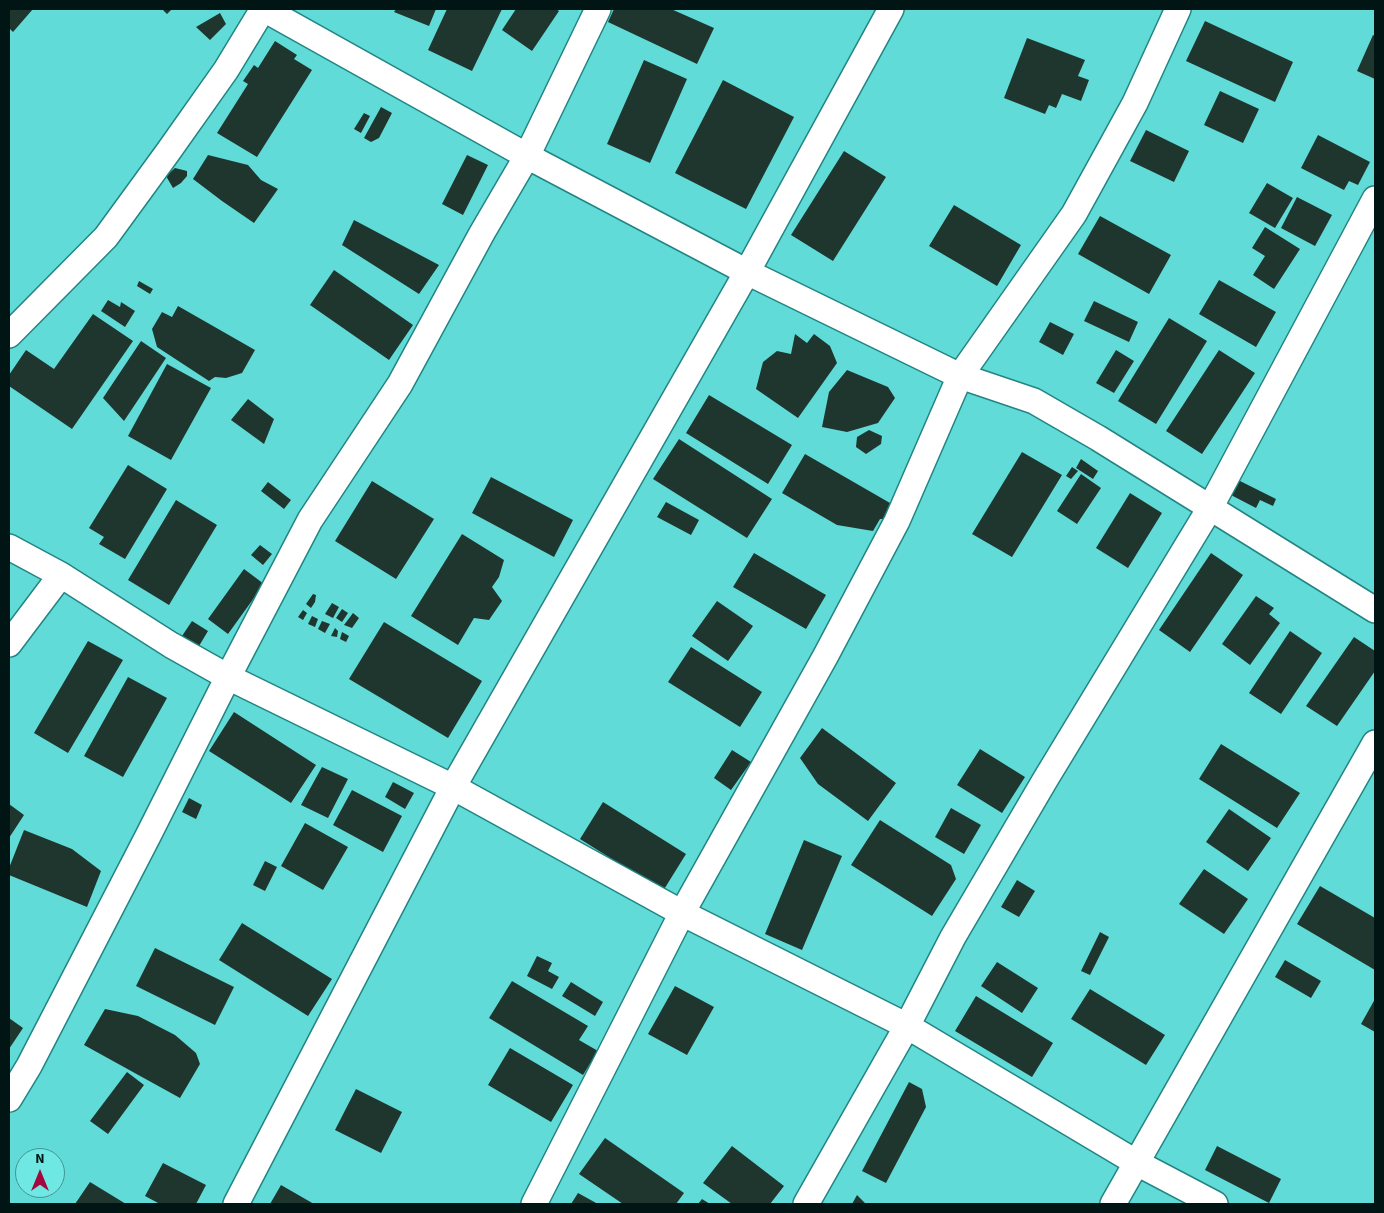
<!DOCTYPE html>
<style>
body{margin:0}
#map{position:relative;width:1384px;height:1213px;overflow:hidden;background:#61dbd7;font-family:"Source Sans 3",sans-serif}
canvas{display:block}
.frame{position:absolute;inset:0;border:10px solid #001514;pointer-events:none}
.north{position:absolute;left:15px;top:1148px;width:50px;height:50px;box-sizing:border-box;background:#6fe8e4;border:1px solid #439491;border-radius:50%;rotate:0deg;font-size:14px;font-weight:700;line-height:20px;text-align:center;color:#001514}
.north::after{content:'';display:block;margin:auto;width:18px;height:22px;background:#a3073b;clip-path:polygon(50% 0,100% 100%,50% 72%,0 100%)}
</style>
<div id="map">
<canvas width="1384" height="1213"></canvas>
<div class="frame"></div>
<div class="north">N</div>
</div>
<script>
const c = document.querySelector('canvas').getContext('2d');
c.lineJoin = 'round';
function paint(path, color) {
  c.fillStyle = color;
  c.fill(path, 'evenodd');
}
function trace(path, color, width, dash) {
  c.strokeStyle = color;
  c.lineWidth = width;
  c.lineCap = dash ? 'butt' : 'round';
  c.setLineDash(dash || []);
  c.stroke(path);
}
const building = new Path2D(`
 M 9,9 L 33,9 L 13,32 L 9,28 Z
 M 162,9 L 172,9 L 167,14 Z
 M 396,9 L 436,9 L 429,26 L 394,12 Z
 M 447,9 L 502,9 L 472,71 L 428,50 Z
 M 516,9 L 556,9 L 559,11 L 532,51 L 502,30 Z
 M 614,9 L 671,9 L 714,28 L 697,64 L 608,22 Z
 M 220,13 L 226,24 L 210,40 L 196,27 Z
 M 1205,21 L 1293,62 L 1275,102 L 1186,61 Z
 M 1373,35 L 1375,36 L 1375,79 L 1357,71 Z
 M 1027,38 L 1085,60 L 1078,76 L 1089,80 L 1081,101 L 1062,94 L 1056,108 L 1049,105 L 1045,114 L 1004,98 Z
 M 275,41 L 297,55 L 294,59 L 312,70 L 257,157 L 217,133 L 248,84 L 243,81 L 254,65 L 258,68 Z
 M 644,60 L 687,79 L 650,163 L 607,144 Z
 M 723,80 L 794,117 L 746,209 L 675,173 Z
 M 1220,91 L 1259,109 L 1243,143 L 1204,125 Z
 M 381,107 L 392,113 L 379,138 L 371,142 L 364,138 Z
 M 364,113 L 370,116 L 361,133 L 354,129 Z
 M 1146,130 L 1189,151 L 1174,182 L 1130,161 Z
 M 1318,135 L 1370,162 L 1358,185 L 1349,181 L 1344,190 L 1301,168 Z
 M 844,151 L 886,177 L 833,261 L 791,235 Z
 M 208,155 L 248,165 L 261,180 L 278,189 L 254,223 L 222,201 L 193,179 Z
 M 467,155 L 488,165 L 463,215 L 442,204 Z
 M 175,168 L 187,171 L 187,176 L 181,183 L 173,188 L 166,176 Z
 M 1267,183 L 1293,198 L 1275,228 L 1249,213 Z
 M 1297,197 L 1332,215 L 1315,246 L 1281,228 Z
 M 954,205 L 1021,245 L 997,286 L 929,246 Z
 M 1100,216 L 1171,255 L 1149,294 L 1078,254 Z
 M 354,220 L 439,265 L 419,294 L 342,245 Z
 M 1265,227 L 1300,249 L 1274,289 L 1253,275 L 1265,256 L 1252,248 Z
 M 334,270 L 413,325 L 389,360 L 310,305 Z
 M 1219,280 L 1276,312 L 1256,347 L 1199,314 Z
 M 139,281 L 153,289 L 150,294 L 137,286 Z
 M 108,300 L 120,307 L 121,302 L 135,311 L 125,327 L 101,311 Z
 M 1094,301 L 1138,322 L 1129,342 L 1084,321 Z
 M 178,306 L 255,350 L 242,373 L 226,378 L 215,377 L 209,381 L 157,347 L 152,329 L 162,312 L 172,317 Z
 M 93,314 L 133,341 L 72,429 L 9,386 L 9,375 L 26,350 L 54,369 Z
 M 1169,318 L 1207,341 L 1156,424 L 1118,401 Z
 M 1050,322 L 1074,334 L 1063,355 L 1039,342 Z
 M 795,334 L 807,343 L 814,334 L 830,346 L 837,363 L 798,418 L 756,389 L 763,362 L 777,351 L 791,354 Z
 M 141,341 L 166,358 L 124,421 L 103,398 Z
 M 1116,350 L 1134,361 L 1114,393 L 1096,383 Z
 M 1219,350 L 1255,373 L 1202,454 L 1166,431 Z
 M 167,364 L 211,388 L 171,460 L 128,436 Z
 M 847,370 L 888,387 L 895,398 L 878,423 L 847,432 L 822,427 L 829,392 Z
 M 709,395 L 792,445 L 768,484 L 686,433 Z
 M 248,399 L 274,419 L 264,444 L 231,420 Z
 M 869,430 L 882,436 L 881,444 L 866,454 L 856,447 L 857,437 Z
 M 679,439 L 772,499 L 747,538 L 653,479 Z
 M 1022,452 L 1062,475 L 1012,557 L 972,534 Z
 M 805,454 L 890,503 L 893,510 L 886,519 L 880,519 L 873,531 L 837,525 L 782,493 Z
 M 1081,459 L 1098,471 L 1093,479 L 1076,468 Z
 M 128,465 L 167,489 L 125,559 L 99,544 L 104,537 L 89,528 Z
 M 1072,467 L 1078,471 L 1071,479 L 1066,476 Z
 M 1081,474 L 1101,488 L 1077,524 L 1057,511 Z
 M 491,477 L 573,520 L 554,557 L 472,513 Z
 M 1236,479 L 1276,499 L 1273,506 L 1260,500 L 1256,508 L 1229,494 Z
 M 372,481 L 434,519 L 396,579 L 335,541 Z
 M 268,482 L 291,500 L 284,509 L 261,491 Z
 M 1130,493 L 1162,513 L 1128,568 L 1096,548 Z
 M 176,500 L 217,525 L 169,605 L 128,580 Z
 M 666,502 L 699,520 L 691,535 L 657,517 Z
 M 462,534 L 504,560 L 499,577 L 492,587 L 502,601 L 489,620 L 474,618 L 458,645 L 411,616 Z
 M 260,545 L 272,554 L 263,565 L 251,555 Z
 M 754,553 L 826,595 L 806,629 L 733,587 Z
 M 1211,553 L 1243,575 L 1190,652 L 1159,630 Z
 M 244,569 L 264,584 L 228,634 L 208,619 Z
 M 313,594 L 316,595 L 315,602 L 311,608 L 306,604 Z
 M 1256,596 L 1274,608 L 1269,614 L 1280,623 L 1250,665 L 1222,644 Z
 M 717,601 L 753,626 L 728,661 L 692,636 Z
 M 332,603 L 339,607 L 333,618 L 325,614 Z
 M 342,609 L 348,613 L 342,622 L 336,618 Z
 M 303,610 L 307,613 L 303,620 L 298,617 Z
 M 353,613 L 359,618 L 352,628 L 344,625 Z
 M 312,616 L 318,619 L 315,627 L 308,624 Z
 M 192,621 L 208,631 L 199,646 L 182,636 Z
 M 322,621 L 330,624 L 325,633 L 318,629 Z
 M 384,622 L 482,681 L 448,738 L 349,679 Z
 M 335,628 L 338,631 L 337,637 L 331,636 Z
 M 1290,631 L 1322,653 L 1281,714 L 1249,693 Z
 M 342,632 L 349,636 L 346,642 L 340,639 Z
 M 1354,637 L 1375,651 L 1375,671 L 1337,726 L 1306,706 Z
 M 88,641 L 123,660 L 68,753 L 34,733 Z
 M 691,647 L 762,692 L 740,727 L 668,682 Z
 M 128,677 L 167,698 L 123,777 L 84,756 Z
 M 234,712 L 316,765 L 291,803 L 209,751 Z
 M 822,728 L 896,783 L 868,821 L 818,784 L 800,758 Z
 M 1221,744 L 1300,793 L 1277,828 L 1199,779 Z
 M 980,749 L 1025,777 L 1002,813 L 957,785 Z
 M 732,750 L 751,762 L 731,790 L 714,778 Z
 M 322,767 L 348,779 L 328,818 L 301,805 Z
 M 393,782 L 414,793 L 405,809 L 385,797 Z
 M 352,790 L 402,816 L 383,852 L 333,825 Z
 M 189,798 L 202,805 L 196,819 L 182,812 Z
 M 603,802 L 686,854 L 663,891 L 580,839 Z
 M 9,804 L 24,815 L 9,838 Z
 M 951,808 L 981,825 L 964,854 L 935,837 Z
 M 1229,809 L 1271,838 L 1248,871 L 1206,842 Z
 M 880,820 L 951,865 L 956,879 L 932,916 L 851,865 Z
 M 305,823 L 348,847 L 323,890 L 281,866 Z
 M 24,830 L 72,849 L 101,871 L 87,907 L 9,875 L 9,868 Z
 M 804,840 L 842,856 L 802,950 L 765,934 Z
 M 265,861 L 277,867 L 265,891 L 253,885 Z
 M 1204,869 L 1248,899 L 1224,934 L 1179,904 Z
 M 1017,880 L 1035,891 L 1019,917 L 1001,907 Z
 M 1320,886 L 1375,918 L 1375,970 L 1297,924 Z
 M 242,923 L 332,979 L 308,1016 L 219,960 Z
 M 1100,932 L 1109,937 L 1090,975 L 1081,971 Z
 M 155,948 L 234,987 L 215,1025 L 136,986 Z
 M 537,956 L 552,963 L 548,971 L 559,977 L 552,989 L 527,976 Z
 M 1285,960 L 1321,981 L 1311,998 L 1275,977 Z
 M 997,962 L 1038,988 L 1022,1013 L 981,986 Z
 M 512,981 L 588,1026 L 579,1040 L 598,1051 L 583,1075 L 489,1018 Z
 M 571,982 L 603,1002 L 595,1016 L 562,996 Z
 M 675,986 L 714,1007 L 687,1055 L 648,1034 Z
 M 1090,989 L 1165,1035 L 1146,1065 L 1071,1019 Z
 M 976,996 L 1053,1043 L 1032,1077 L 955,1031 Z
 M 1375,999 L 1375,1032 L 1361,1024 Z
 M 105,1009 L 138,1016 L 175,1035 L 196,1053 L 200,1064 L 180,1098 L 84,1045 Z
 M 9,1018 L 23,1028 L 9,1049 Z
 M 510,1048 L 573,1085 L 551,1122 L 488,1085 Z
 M 127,1072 L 144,1085 L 108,1134 L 90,1121 Z
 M 909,1082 L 922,1089 L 926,1107 L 886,1183 L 862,1171 Z
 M 356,1089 L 402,1112 L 381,1153 L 335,1130 Z
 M 605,1138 L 684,1193 L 676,1204 L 623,1204 L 579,1174 Z
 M 732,1146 L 784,1186 L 770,1204 L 732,1204 L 703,1183 Z
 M 1217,1146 L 1281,1179 L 1269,1203 L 1205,1170 Z
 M 163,1163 L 206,1185 L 196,1204 L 160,1204 L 145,1196 Z
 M 90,1182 L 126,1204 L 75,1204 Z
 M 281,1185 L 314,1204 L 270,1204 Z
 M 578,1193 L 598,1204 L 571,1204 Z
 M 857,1195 L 866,1204 L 852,1204 Z
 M 702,1199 L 710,1204 L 698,1204 Z`);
const minor = new Path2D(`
 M 264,9 L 527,156 L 747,272 L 960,376 L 1034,401 L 1098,438 L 1375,610
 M 9,335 L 106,237 L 168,152 L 226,70 L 263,9
 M 9,547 L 61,575 L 171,645 L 228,677 L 453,787 L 682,913 L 907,1026 L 1137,1163 L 1215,1204
 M 9,644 L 61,575
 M 9,1099 L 29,1066 L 148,836 L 228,677 L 310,520 L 400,384 L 482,233 L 527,156 L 598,9
 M 236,1204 L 453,787 L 747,272 L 891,9
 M 534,1204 L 682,913 L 825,657 L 897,521 L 960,376 L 1074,214 L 1135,103 L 1178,9
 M 806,1204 L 907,1026 L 953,937 L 1045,780 L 1210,508 L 1375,199
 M 1113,1204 L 1375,743`);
paint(building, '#1f362f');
trace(minor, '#228583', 28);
trace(minor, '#fff', 25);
</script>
